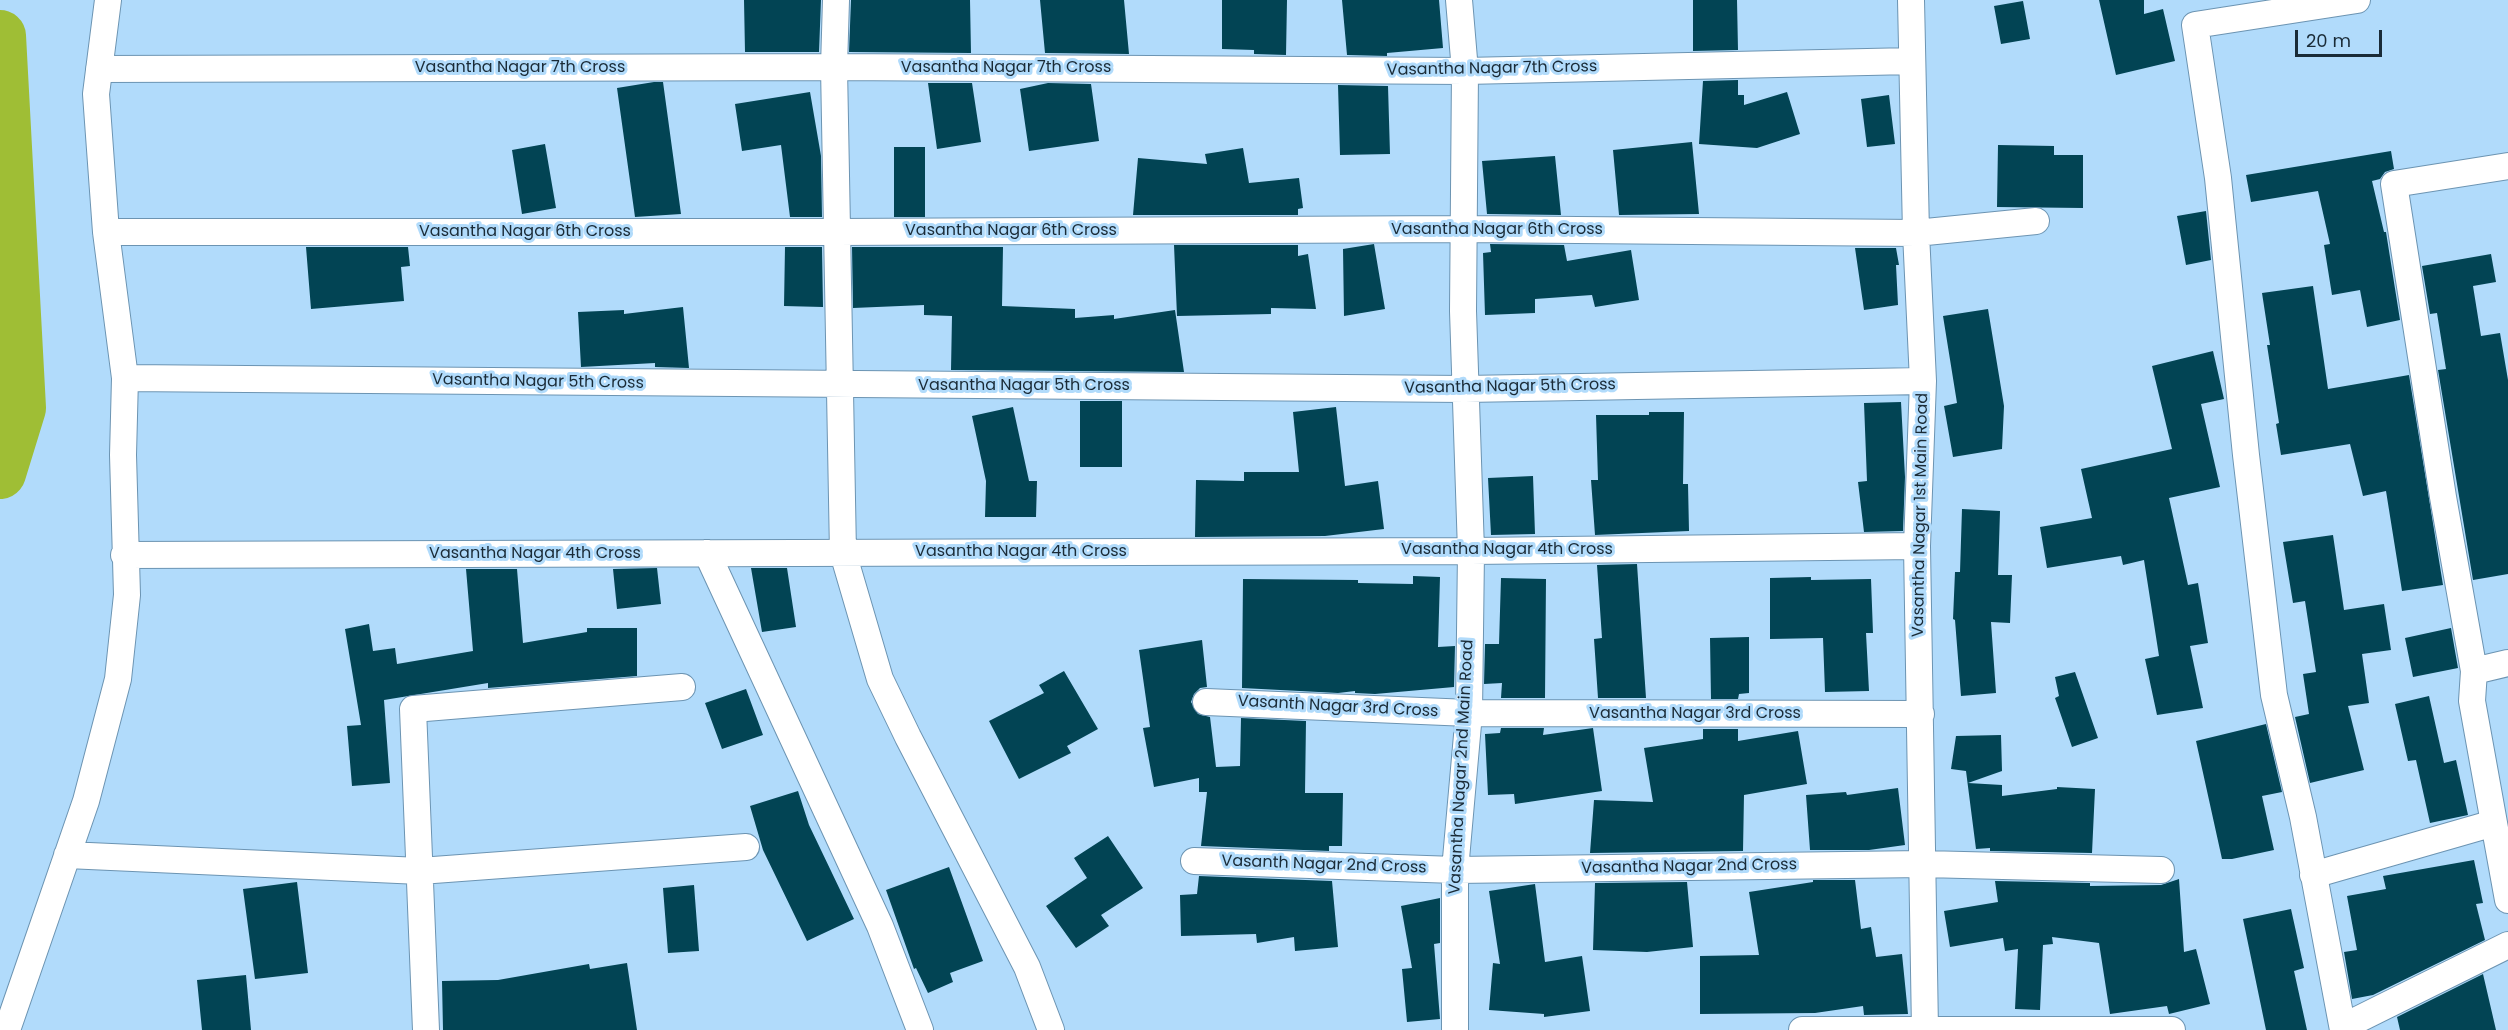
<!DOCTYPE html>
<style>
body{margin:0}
#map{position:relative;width:2508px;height:1030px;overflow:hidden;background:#b1dbfb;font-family:Poppins,sans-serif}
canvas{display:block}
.scale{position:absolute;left:2295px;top:30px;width:87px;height:27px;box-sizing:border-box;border:3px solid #1a2b37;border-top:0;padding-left:8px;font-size:18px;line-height:21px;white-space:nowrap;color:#1a2b37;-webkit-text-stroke:4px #b1dbfb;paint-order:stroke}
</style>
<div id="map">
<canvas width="2508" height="1030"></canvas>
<div class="scale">20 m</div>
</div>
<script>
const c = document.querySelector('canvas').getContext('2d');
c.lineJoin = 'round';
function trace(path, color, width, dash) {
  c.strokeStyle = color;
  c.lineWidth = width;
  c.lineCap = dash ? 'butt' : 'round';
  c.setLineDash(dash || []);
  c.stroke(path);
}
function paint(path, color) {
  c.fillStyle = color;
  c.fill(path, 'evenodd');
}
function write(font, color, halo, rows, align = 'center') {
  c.font = font + ' Poppins,sans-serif';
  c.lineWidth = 6;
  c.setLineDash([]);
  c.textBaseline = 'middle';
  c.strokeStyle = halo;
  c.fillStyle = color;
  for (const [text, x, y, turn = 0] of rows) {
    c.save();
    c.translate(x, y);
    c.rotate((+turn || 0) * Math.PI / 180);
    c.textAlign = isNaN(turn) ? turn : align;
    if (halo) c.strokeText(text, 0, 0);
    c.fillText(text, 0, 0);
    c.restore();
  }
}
const river = new Path2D(`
 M 0,36 L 20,408 L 0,473`);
const building = new Path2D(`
 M 744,0 L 821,0 L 819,52 L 745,52 Z
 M 851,0 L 970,0 L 971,53 L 849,52 Z
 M 1040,0 L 1124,0 L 1129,54 L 1045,53 Z
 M 1222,0 L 1287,0 L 1286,55 L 1254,54 L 1254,50 L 1222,49 Z
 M 1342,0 L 1439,0 L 1443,48 L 1387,53 L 1387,56 L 1347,55 Z
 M 1693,0 L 1737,0 L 1738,50 L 1693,51 Z
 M 2099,0 L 2144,0 L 2144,14 L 2163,9 L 2175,61 L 2116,75 Z
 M 2023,1 L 2030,39 L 2001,44 L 1994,6 Z
 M 1738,80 L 1738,95 L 1744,95 L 1744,105 L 1787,92 L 1800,134 L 1757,148 L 1699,144 L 1703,81 Z
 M 654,82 L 663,82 L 681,214 L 635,217 L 617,88 Z
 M 928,83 L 972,83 L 981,142 L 937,149 Z
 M 1048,83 L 1091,84 L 1099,141 L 1029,151 L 1020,89 Z
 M 1338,85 L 1388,86 L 1390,154 L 1340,155 Z
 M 810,92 L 821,156 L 822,217 L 790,217 L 781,145 L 742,151 L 735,104 Z
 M 1889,95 L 1895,144 L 1867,147 L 1861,99 Z
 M 1692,142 L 1699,214 L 1619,215 L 1613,150 Z
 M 545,144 L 556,208 L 522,214 L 512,150 Z
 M 1998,145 L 2054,146 L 2054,155 L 2083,155 L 2083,208 L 1997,207 Z
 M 894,147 L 925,147 L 925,217 L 894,217 Z
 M 1243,148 L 1249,183 L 1299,178 L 1303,208 L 1298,209 L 1298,215 L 1133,215 L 1138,158 L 1207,164 L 1205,154 Z
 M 2391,151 L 2394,169 L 2385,172 L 2380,179 L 2372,181 L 2384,232 L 2386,232 L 2400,320 L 2367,327 L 2360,290 L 2332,295 L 2324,245 L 2330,244 L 2318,191 L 2251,202 L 2246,175 Z
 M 1555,156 L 1561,215 L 1487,214 L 1482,161 Z
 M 2206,211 L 2211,260 L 2186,265 L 2177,216 Z
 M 1374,244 L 1385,309 L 1344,316 L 1343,249 Z
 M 1490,244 L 1564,245 L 1567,261 L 1631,250 L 1639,300 L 1595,307 L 1592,295 L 1535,299 L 1535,313 L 1485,315 L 1483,253 L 1491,252 Z
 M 1174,245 L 1298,245 L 1298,256 L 1308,254 L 1316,309 L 1271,308 L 1271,314 L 1177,316 Z
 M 306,247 L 408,247 L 410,266 L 401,267 L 404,301 L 311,309 Z
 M 785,247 L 822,247 L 823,307 L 784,306 Z
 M 852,247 L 1003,247 L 1002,306 L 1075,309 L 1075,318 L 1114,315 L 1114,319 L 1175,310 L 1184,372 L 951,370 L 952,316 L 924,315 L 924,305 L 853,308 Z
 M 1855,248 L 1896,248 L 1899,265 L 1896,265 L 1898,305 L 1864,310 Z
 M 2491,254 L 2496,282 L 2473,286 L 2481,336 L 2500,333 L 2508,380 L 2508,574 L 2473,580 L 2438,370 L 2446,369 L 2437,313 L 2430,314 L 2422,266 Z
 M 2313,286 L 2328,389 L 2409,375 L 2443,585 L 2402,591 L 2386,491 L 2363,496 L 2350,444 L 2281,455 L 2276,424 L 2279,423 L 2267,345 L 2270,345 L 2262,293 Z
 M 683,307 L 689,368 L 655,367 L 655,363 L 581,367 L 578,312 L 624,310 L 624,314 Z
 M 1988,309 L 2004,406 L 2002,449 L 1953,457 L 1944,406 L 1957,403 L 1943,316 Z
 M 2213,351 L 2224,399 L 2201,404 L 2220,487 L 2169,498 L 2188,585 L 2198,583 L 2208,643 L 2190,646 L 2203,708 L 2157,715 L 2145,659 L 2159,656 L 2144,560 L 2123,565 L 2121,556 L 2047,568 L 2040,527 L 2092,518 L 2081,469 L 2172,449 L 2152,366 Z
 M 1080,401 L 1122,401 L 1122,467 L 1080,467 Z
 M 1901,402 L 1905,477 L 1903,531 L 1864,532 L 1858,482 L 1867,481 L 1864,403 Z
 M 1013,407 L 1029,481 L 1037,481 L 1036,517 L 985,517 L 986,481 L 972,416 Z
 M 1336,407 L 1345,486 L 1378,481 L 1384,529 L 1325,536 L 1195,537 L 1196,480 L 1244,481 L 1244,472 L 1299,472 L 1293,412 Z
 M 1649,412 L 1684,412 L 1683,484 L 1688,484 L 1689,531 L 1595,535 L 1591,480 L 1598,480 L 1596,415 L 1649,415 Z
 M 1533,476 L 1535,534 L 1491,535 L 1488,478 Z
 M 1962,509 L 2000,511 L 1998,575 L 2012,575 L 2010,623 L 1991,622 L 1996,693 L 1961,696 L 1955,620 L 1953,619 L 1955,572 L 1960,572 Z
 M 2333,535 L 2344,610 L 2384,604 L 2391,650 L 2362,654 L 2369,703 L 2348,706 L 2364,770 L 2310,783 L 2295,717 L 2309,714 L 2303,674 L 2316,672 L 2305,601 L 2293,603 L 2283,542 Z
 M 1637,564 L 1646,698 L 1598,698 L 1594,639 L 1602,638 L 1597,565 Z
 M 657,568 L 661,604 L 617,609 L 613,569 Z
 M 751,568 L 787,568 L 796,627 L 762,632 Z
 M 466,569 L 517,569 L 523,643 L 587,632 L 587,628 L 637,628 L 637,676 L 488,688 L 488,683 L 384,700 L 390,783 L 352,786 L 347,726 L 361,725 L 345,629 L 369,624 L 373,651 L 395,648 L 397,664 L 473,651 Z
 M 1413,576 L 1440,577 L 1438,647 L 1455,646 L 1454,687 L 1375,694 L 1355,693 L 1355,691 L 1338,693 L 1242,688 L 1243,579 L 1358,580 L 1358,583 L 1413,584 Z
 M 1811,577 L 1811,580 L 1871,579 L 1873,633 L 1866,633 L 1869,691 L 1825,692 L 1823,638 L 1770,639 L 1770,578 Z
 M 1501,578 L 1546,579 L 1545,698 L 1501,698 L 1502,683 L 1484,684 L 1485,644 L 1499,644 Z
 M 2451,628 L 2458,668 L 2413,677 L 2405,638 Z
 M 1749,637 L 1749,693 L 1739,694 L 1738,699 L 1711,699 L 1710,638 Z
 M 1202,640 L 1207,687 L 1200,688 L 1194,694 L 1191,702 L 1198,714 L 1210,717 L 1216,767 L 1240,766 L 1241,718 L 1306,721 L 1305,793 L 1343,793 L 1342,846 L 1329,846 L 1329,851 L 1201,846 L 1207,792 L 1199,792 L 1199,778 L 1154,787 L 1143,728 L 1150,727 L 1139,650 Z
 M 1064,671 L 1098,729 L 1067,746 L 1071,753 L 1019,779 L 989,721 L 1044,693 L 1039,685 Z
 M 2075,672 L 2098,738 L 2072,747 L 2055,698 L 2059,696 L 2055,677 Z
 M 746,689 L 763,735 L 722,749 L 705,703 Z
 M 2429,696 L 2444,763 L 2456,760 L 2468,815 L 2430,823 L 2416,760 L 2408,761 L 2395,704 Z
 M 2266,724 L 2282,792 L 2262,796 L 2274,850 L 2232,859 L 2222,859 L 2196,741 Z
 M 1501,728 L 1544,728 L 1543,735 L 1593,728 L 1602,791 L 1515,804 L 1514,794 L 1488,795 L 1485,734 L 1500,733 Z
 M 1703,729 L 1738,729 L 1738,741 L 1798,731 L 1807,784 L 1744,795 L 1743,851 L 1590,853 L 1594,800 L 1653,802 L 1644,748 L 1703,739 Z
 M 2001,735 L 2002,771 L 1968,783 L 2002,785 L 2002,796 L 2057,789 L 2057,787 L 2095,789 L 2092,853 L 1990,851 L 1990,848 L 1976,849 L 1966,771 L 1951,769 L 1956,736 Z
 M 1898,788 L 1905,845 L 1869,850 L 1810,850 L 1806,795 L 1846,792 L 1847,795 Z
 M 798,791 L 809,825 L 854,919 L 807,941 L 763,850 L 750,806 Z
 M 1108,836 L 1143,888 L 1101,915 L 1109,926 L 1076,948 L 1046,906 L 1087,878 L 1074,858 Z
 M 2474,860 L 2483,903 L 2476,904 L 2485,940 L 2373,995 L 2352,999 L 2344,952 L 2357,950 L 2347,896 L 2386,889 L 2383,876 Z
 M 949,867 L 983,961 L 950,973 L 953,982 L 928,993 L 916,968 L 914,969 L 886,890 Z
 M 1199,876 L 1332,881 L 1338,947 L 1295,951 L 1294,937 L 1257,943 L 1256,934 L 1181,936 L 1180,895 L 1197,894 Z
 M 2179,879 L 2184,952 L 2196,949 L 2210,1004 L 2169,1014 L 2167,1006 L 2110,1014 L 2099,943 L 2052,937 L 2053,944 L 2043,945 L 2040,1010 L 2015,1009 L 2018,949 L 2005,951 L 2003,938 L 1950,947 L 1944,911 L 1998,902 L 1995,881 L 2090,883 L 2090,886 L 2161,885 Z
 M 1813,880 L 1855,880 L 1861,929 L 1871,927 L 1876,957 L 1902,954 L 1908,1014 L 1864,1015 L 1863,1006 L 1815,1013 L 1700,1014 L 1700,956 L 1759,955 L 1749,892 L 1813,882 Z
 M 297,882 L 308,973 L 255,979 L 243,889 Z
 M 1687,882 L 1693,947 L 1647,952 L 1593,950 L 1595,883 Z
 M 1535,884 L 1545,962 L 1582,956 L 1590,1011 L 1544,1017 L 1544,1014 L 1489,1010 L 1493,963 L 1500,964 L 1489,891 Z
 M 694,885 L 699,951 L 668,953 L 663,888 Z
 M 1440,898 L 1440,943 L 1434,944 L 1440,1019 L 1407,1022 L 1402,969 L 1412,968 L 1401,906 Z
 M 2291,909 L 2304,968 L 2294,971 L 2307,1030 L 2266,1030 L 2243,919 Z
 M 627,963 L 637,1030 L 443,1030 L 442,981 L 498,980 L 589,964 L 590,969 Z
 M 2483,974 L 2496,1030 L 2400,1030 L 2397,1017 Z
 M 246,975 L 251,1030 L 202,1030 L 197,980 Z`);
const street = new Path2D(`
 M 836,0 L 834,67 L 843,553 L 880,679 L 908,737 L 1027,967 L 1051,1030
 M 1911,0 L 1916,233 L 1923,381 L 1917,546 L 1925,1030
 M 99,69 L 834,67 L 1465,71 L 1912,61
 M 2508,166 L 2394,184 L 2443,497 L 2474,671 L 2508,663
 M 106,232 L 837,232 L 1465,229 L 1916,233 L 2036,221
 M 125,378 L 1465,389 L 1923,381
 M 707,553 L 880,926 L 920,1030
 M 124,555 L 1471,551 L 1917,546
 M 1206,702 L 1469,713 L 1921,714
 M 2494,823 L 2508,900
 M 67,855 L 420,871 L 746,847
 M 1194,861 L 1455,870 L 1924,864 L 2161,870
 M 2313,875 L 2494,823 L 2472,701 L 2474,671
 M 2343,1027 L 2508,945
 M 7,1030 L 86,801 L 118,679 L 127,595 L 123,455 L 125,378 L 106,232 L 96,94 L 108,0
 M 426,1030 L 413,709 L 682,687
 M 1455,1030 L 1455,870 L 1469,713 L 1471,551 L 1463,311 L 1465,71 L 1459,0
 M 1802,1030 L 2172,1030
 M 2343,1030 L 2303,817 L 2274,695 L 2246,455 L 2218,178 L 2195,25 L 2357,0`);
const streetNames = [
 ["Vasantha Nagar 7th Cross",520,68],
 ["Vasantha Nagar 7th Cross",1006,68],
 ["Vasantha Nagar 7th Cross",1492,69,-1],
 ["Vasantha Nagar 6th Cross",1497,230],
 ["Vasantha Nagar 6th Cross",1011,231],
 ["Vasantha Nagar 6th Cross",525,232],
 ["Vasantha Nagar 5th Cross",538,382,1],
 ["Vasantha Nagar 5th Cross",1024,386],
 ["Vasantha Nagar 5th Cross",1510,387,-1],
 ["Vasantha Nagar 1st Main Road",1921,515,-89],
 ["Vasantha Nagar 4th Cross",1507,550],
 ["Vasantha Nagar 4th Cross",1021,552],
 ["Vasantha Nagar 4th Cross",535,554],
 ["Vasanth Nagar 3rd Cross",1338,707,3],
 ["Vasantha Nagar 3rd Cross",1695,714],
 ["Vasantha Nagar 2nd Main Road",1462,767,-87],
 ["Vasanth Nagar 2nd Cross",1324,865,2],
 ["Vasantha Nagar 2nd Cross",1689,867,-1]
];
trace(river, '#9fbe35', 52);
paint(building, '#024454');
trace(street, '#6c94b2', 28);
trace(street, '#fff', 26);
write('16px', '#1a2b37', '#b1dbfb', streetNames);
</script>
